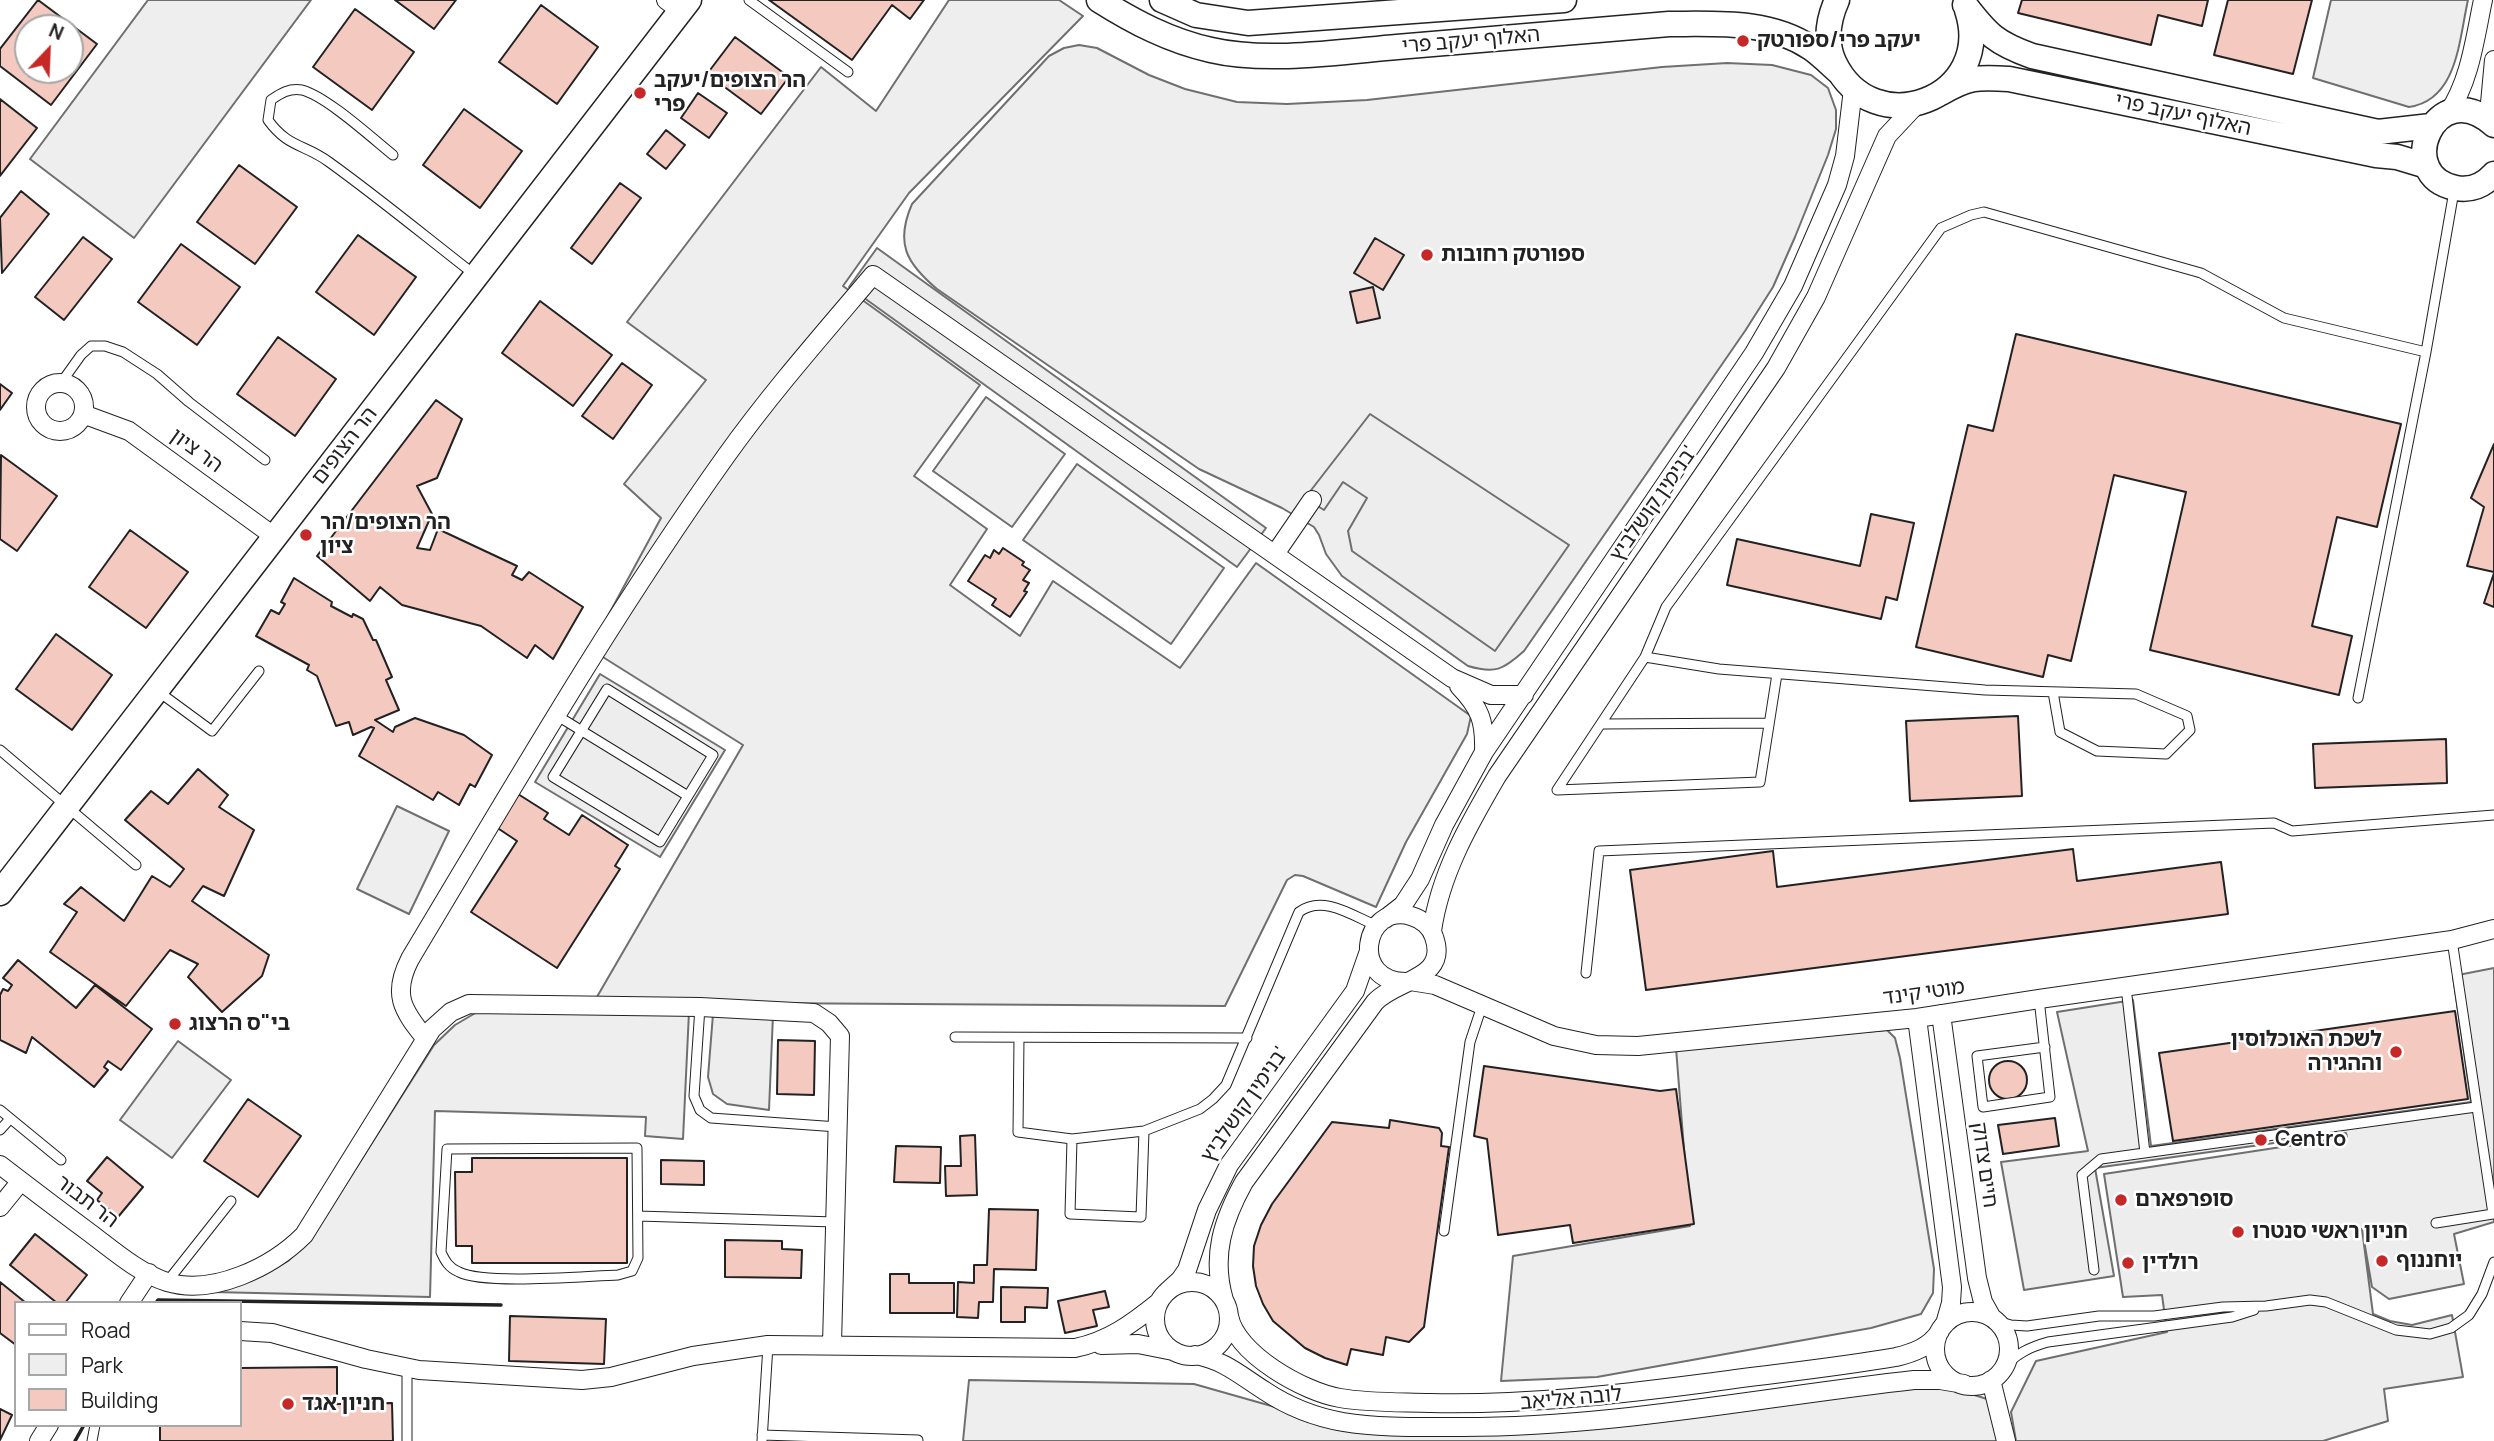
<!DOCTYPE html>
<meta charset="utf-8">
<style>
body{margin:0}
#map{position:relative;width:2494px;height:1441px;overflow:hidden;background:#fff;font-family:Manrope,sans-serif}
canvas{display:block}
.legend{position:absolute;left:14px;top:1301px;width:228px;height:126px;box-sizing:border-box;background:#fff;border:2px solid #a7a7a7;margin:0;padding:9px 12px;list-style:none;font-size:21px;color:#222}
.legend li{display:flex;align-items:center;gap:14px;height:35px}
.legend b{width:35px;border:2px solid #a7a7a7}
.north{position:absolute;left:14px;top:14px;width:70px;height:70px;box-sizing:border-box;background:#fff;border:2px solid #a7a7a7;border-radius:50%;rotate:23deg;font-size:19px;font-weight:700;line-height:28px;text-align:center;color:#222}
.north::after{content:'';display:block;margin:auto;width:24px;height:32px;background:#c62828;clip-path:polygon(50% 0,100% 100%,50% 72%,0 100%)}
</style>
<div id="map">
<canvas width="2494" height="1441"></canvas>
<ul class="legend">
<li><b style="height:9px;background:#fff"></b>Road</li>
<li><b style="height:19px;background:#eee"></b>Park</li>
<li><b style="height:19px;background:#f3c9c0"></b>Building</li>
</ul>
<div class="north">N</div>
</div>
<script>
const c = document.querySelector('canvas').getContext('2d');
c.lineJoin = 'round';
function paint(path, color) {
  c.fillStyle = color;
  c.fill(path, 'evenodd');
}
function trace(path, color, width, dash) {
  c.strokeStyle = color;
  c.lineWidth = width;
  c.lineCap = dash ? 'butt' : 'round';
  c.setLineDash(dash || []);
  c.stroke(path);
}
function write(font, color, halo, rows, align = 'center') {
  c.font = font + ' Manrope,"Noto Sans Hebrew",sans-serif';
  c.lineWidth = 5;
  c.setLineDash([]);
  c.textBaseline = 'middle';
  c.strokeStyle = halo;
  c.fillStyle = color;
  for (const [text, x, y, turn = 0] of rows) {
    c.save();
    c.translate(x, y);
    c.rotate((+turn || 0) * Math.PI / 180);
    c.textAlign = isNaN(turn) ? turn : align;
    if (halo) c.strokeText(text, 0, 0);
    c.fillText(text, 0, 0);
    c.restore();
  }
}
const green = new Path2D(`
 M 148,0 L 311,0 L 134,238 L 30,159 Z
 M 949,0 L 1059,0 L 1083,16 L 909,193 L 843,286 L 980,385 L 914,476 L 987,529 L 950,585 L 1020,636 L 1053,581 L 1180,668 L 1256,563 L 1471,716 L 1467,734 L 1406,842 L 1376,907 L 1303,876 L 1295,875 L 1287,880 L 1225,1006 L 594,1002 L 743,745 L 590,649 L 661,518 L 624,484 L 706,380 L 627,322 L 821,67 L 876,111 Z
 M 2331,0 L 2468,0 C 2459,39 2458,100 2409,107 L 2313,78 Z
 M 1079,45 L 1097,48 L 1149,75 L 1185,89 L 1237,102 L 1287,104 L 1367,100 L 1662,67 L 1727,63 L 1772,65 L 1811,75 L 1828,88 L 1836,110 L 1836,129 L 1828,155 L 1795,237 L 1773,287 L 1745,331 L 1524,651 C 1503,670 1495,674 1468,666 L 1342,576 L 1326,554 L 1319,535 L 1314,527 L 1282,508 L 1199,469 L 937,289 C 906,263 895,243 912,204 L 1049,56 L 1064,48 Z
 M 986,397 L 1065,454 L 1012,527 L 933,471 Z
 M 1077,464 L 1224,568 L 1171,644 L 1023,540 Z
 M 397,806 L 449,831 L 409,914 L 357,889 Z
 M 477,1012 L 689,1012 L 683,1139 L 645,1136 L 646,1117 L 435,1111 L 430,1297 L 212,1292 L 264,1275 L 288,1261 L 313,1236 L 434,1045 L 455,1025 Z
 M 1887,1030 L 1895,1038 L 1900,1058 L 1934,1269 L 1933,1293 L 1921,1314 L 1871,1328 L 1597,1377 L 1501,1381 L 1513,1256 L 1690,1226 L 1676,1048 Z
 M 178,1041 L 231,1080 L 172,1158 L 120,1120 Z
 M 969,1380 L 1194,1384 L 1370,1434 L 1920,1386 L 1959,1390 L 1993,1401 L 2001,1441 L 963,1441 Z`);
const parking = new Path2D(`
 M 877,248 L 1266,528 L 1237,567 L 849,287 Z
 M 1370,414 L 1569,545 L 1495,651 L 1352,551 L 1348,531 L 1367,498 L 1343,482 L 1324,510 L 1305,498 Z
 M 600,674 L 725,750 L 660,857 L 535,782 Z
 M 2494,968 L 2494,1222 L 2454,1234 L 2464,1284 L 2389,1299 L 2372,1287 L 2362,1229 L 2373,1314 L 2390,1321 L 2412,1325 L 2452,1315 L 2463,1377 L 2384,1389 L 2388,1421 L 2323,1441 L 2016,1441 L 2011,1412 L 2036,1361 L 2167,1332 L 2162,1295 L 2123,1297 L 2104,1174 L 2347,1137 L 2346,1133 L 2095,1168 L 2114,1276 L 2024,1290 L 2001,1162 L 2088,1151 L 2057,1012 L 2133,1000 L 2151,1146 L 2471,1102 L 2453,976 Z
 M 713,1014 L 773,1015 L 769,1110 L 727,1104 L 713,1094 L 708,1077 Z`);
const building = new Path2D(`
 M 38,0 L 97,44 L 51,105 L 0,66 L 0,49 ZM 28,28 L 70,28 L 70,70 L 28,70 Z
 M 395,0 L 456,0 L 434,29 Z
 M 769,0 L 924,0 L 910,19 L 892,5 L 852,60 Z
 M 2022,0 L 2208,0 L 2202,26 L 2158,15 L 2151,45 L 2018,13 Z
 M 2228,0 L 2312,0 L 2293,74 L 2214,55 Z
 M 541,5 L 598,47 L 557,104 L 499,62 Z
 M 355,9 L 414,52 L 372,110 L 313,67 Z
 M 735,37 L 789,77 L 761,114 L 707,74 Z
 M 698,93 L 727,113 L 709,138 L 681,118 Z
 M 0,99 L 37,128 L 0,176 Z
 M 464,109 L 522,151 L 480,208 L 423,165 Z
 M 666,130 L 685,145 L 666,169 L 647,154 Z
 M 239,165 L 297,207 L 255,264 L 197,222 Z
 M 620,183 L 641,198 L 592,264 L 571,248 Z
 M 21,191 L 49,214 L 2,273 L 0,218 Z
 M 358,235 L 416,277 L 374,335 L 316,292 Z
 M 83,237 L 112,259 L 64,320 L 35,297 Z
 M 1375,238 L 1404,255 L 1383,290 L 1354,273 Z
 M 181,244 L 240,287 L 197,345 L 138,302 Z
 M 1373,287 L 1380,318 L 1357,323 L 1350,292 Z
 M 540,301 L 612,355 L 573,406 L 502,353 Z
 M 2016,334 L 2401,424 L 2377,527 L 2337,517 L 2312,626 L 2352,636 L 2339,695 L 2150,650 L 2186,492 L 2114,475 L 2071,661 L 2048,655 L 2043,677 L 1916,647 L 1968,425 L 1993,431 Z
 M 278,337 L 336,379 L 295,436 L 237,394 Z
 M 622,363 L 652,385 L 613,439 L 582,416 Z
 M 0,384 L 12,393 L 0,410 Z
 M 436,400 L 462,419 L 437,478 L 417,486 L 432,514 L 417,548 L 430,550 L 438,529 L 517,566 L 512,575 L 522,580 L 529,572 L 583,607 L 553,659 L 535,645 L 527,658 L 481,626 L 402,605 L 380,587 L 370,601 L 317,556 Z
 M 2494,444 L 2494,572 L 2467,566 L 2484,507 L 2471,498 Z
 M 1,455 L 57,496 L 17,551 L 0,539 Z
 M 1871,514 L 1914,523 L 1897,600 L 1886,597 L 1881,619 L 1727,585 L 1737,539 L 1860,566 Z
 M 130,530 L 188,572 L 146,628 L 89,587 Z
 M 1003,548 L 1024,562 L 1022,565 L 1030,570 L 1023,580 L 1029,583 L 1024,591 L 1027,592 L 1010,617 L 992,605 L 996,599 L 968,581 L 985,555 L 990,558 L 994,550 L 999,554 Z
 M 2494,573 L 2494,607 L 2484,603 Z
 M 294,578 L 332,602 L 331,606 L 352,617 L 353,614 L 363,619 L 373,640 L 376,640 L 392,677 L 386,680 L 399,710 L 375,720 L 393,732 L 395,727 L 415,718 L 464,735 L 492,755 L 475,787 L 470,784 L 459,805 L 438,792 L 433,800 L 359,756 L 374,728 L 371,727 L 353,735 L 349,722 L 336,726 L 317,676 L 307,670 L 309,665 L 256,636 L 271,610 L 279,614 L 285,604 L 281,602 Z
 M 56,634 L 112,675 L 72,730 L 16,689 Z
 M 2018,716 L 2022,796 L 1910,801 L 1906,721 Z
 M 2446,739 L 2447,783 L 2315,788 L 2313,744 Z
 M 198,769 L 228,795 L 219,807 L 254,830 L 224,896 L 203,886 L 192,901 L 269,955 L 262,976 L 222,1012 L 188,977 L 198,964 L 170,950 L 126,1006 L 50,952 L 77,912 L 64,904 L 81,887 L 124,921 L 152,876 L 170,887 L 184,869 L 125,820 L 151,791 L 168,804 Z
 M 518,794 L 548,813 L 544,819 L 569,835 L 582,815 L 628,845 L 615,866 L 620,869 L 557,968 L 471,912 L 517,841 L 496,827 Z
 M 2073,849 L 2077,881 L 2221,862 L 2228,914 L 1646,990 L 1630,870 L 1773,851 L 1777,887 Z
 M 18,960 L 76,1008 L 95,985 L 152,1029 L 121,1070 L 108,1061 L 104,1067 L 108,1070 L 94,1087 L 32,1037 L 26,1053 L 0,1040 L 0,995 L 3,989 L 8,991 L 12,985 L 3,978 Z
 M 2455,1011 L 2468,1099 L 2173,1141 L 2159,1053 Z
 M 778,1040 L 815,1041 L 814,1095 L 777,1094 Z
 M1989 1080a19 19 0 1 1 38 0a19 19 0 1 1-38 0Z
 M 1484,1066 L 1660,1091 L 1676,1089 L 1694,1224 L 1573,1243 L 1570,1225 L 1498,1235 L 1487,1139 L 1474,1136 Z
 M 248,1099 L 301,1136 L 258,1197 L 204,1161 Z
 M 2055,1118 L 2059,1146 L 2003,1154 L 1998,1125 Z
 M 1390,1120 L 1439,1128 L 1442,1133 L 1441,1146 L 1449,1147 L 1424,1327 L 1409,1342 L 1386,1337 L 1383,1355 L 1351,1349 L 1347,1365 L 1325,1358 L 1305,1348 L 1273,1321 L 1263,1304 L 1256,1286 L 1253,1266 L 1254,1246 L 1261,1225 L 1272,1204 L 1332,1122 L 1389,1128 Z
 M 975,1135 L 977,1195 L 946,1196 L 945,1166 L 961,1166 L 960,1136 Z
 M 896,1146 L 941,1147 L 940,1183 L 894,1182 Z
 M 107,1157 L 143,1187 L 118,1217 L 97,1200 L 102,1193 L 87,1181 Z
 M 472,1158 L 627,1158 L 627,1263 L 472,1263 L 472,1246 L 456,1246 L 455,1172 L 472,1172 Z
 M 661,1160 L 704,1161 L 704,1185 L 661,1184 Z
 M 989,1209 L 1038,1210 L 1036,1270 L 994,1269 L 993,1302 L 979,1302 L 978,1318 L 957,1317 L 958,1282 L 974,1283 L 974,1265 L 987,1265 Z
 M 35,1234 L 87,1275 L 65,1303 L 57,1303 L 10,1265 Z
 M 725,1240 L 782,1241 L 782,1249 L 802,1250 L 801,1278 L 725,1277 Z
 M 890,1274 L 909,1274 L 909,1283 L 954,1283 L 954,1313 L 890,1313 Z
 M 0,1282 L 26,1303 L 16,1303 L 16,1345 L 0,1333 Z
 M 1001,1287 L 1048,1288 L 1047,1308 L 1025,1307 L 1025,1322 L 1001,1322 Z
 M 1105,1291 L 1109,1307 L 1093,1310 L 1097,1326 L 1065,1333 L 1058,1301 Z
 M 510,1316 L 606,1319 L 604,1364 L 509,1361 Z
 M 337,1367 L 337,1404 L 392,1403 L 393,1441 L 160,1441 L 160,1425 L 240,1425 L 240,1368 Z
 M 0,1409 L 12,1415 L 0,1440 Z`);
const lane = new Path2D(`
 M 749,0 L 848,72
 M 393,155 C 372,138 326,96 302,90 C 289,88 281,93 271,100 L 268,120 C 288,148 305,144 329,162 C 379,198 426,237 475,275
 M 61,383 L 81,355 L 91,346 L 105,346 L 123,352 L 157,374 L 189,402 L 265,460
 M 1645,657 L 1557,790 L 1760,782 L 1777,674
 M 607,689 L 713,755 L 660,842 L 553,777 Z
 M 159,692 L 212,731 L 259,671
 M 2053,692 L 2060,732 L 2097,751 L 2166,754 L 2190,730 L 2187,716 L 2136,694 L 1985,690 L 1719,669 L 1645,657 L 1666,607 L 1941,228 L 1971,215 L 1984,212 L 2201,273 L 2284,318 L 2426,352
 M 2358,698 L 2426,352 L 2454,191
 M 556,715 L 688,796
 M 1601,724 L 1769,723
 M 0,750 L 136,865
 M 1586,973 L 1599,851 L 2274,823 L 2292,831 L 2494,815
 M 2126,987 L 2145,1153
 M 2039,999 L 2050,1097 L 1983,1107 L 1977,1056 L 2045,1047
 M 700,1007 L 694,1096 L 700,1110 L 711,1118 L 838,1127
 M 955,1037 L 1247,1038
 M 1019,1038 L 1018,1132 L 1072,1139 L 1144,1131 L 1200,1109 L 1213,1099 L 1226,1085 L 1299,912 C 1323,894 1353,916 1377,926
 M 0,1110 L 61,1160
 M 0,1130 L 10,1119
 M 1072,1139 L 1070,1214 L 1141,1217 L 1144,1131
 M 637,1148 L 638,1258 L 632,1271 L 618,1275 C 585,1276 484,1285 459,1272 C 449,1268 445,1261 441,1252 L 447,1149 Z
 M 638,1216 L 835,1222
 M 2436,1223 L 2493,1214 L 2452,940
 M 1444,1231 L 1470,1042 L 1482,1006
 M 2094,1270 L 2082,1175 L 2101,1159 L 2476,1107
 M 167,1282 L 231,1201
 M 1997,1321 L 2011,1325 L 2027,1326 L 2099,1316 L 2154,1316 L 2223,1307 L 2266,1306 L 2310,1300 L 2326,1302 L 2396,1330 L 2430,1334 L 2451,1328 L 2469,1315 L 2482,1294 L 2494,1262
 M 2003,1369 C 2015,1354 2030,1347 2048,1342 L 2232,1317 L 2254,1310
 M 762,1435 L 918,1440
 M 92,1441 L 95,1425
 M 407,1441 L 407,1368
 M 762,1441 L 768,1345`);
const street = new Path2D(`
 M 666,0 L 681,11
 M 2494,60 L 2490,103 L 2494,123
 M 2448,113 C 2470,81 2475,38 2483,0
 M36 407a24 24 0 1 1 48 0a24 24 0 1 1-48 0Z
 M 83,414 L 129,431 L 275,537
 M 1275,554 L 1312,500
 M 1459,686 C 1480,708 1485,721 1484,751
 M 1385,919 L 1403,905 L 1420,879 L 1444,825 L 1484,752 L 1754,353 L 1793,286 L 1837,185 L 1845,156 L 1853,89
 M 1432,931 C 1440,874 1469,824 1497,776 L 1776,368 L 1816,297 L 1887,136 L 1917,104
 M 1410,981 L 1435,985 L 1554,1036 L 1596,1045 L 1638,1046 L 1917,1018 L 2039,999 L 2452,940 L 2494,929
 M 1941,1014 L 1977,1278 L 1983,1302 L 1992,1318
 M 1917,1018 L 1952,1287 L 1951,1303 L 1945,1324
 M 426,1039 C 402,1010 392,994 410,959 C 512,789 611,617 726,456 C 771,393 823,334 873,275 L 1452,678 L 1491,695 L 1524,695
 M 0,1165 C 30,1188 60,1211 90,1233 C 114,1251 139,1273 167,1282 C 213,1296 272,1267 304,1235 L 432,1029 L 451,1012 L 469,1004 L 700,1007 L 814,1013 L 829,1023 L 840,1036 L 832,1344
 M 0,1207 L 21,1181
 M1155 1319a37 37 0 1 1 74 0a37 37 0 1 1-74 0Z
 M 1169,1290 L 1180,1280 L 1187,1270 L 1207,1210 L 1229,1165 L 1355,991 L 1369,951
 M 1224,1300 C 1211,1256 1223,1220 1244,1182 L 1375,1002 C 1397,979 1449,979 1434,937 C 1431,927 1422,919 1411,916 C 1363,902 1349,983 1407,982
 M 129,1303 L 149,1273
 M1935 1349a37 37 0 1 1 74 0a37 37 0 1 1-74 0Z
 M 1229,1316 C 1236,1354 1304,1392 1340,1398 C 1369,1403 1400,1402 1430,1403 C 1523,1405 1614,1395 1706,1383 C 1769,1374 1833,1368 1896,1357 C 1913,1353 1930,1347 1940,1331
 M 240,1331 L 272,1333 L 366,1359 L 419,1370 L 582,1380 L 611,1377 L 693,1356 L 768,1345 L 1075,1348 C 1109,1341 1133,1323 1159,1302
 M 1101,1345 L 1138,1344 L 1173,1351
 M 1195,1355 C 1224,1360 1241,1376 1265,1391 C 1289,1407 1315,1417 1343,1422 C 1379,1428 1418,1427 1455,1427 C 1610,1428 1761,1397 1914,1380 L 1940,1380 L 1964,1384
 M 1991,1380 L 2006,1441
 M 39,1441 L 49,1425`);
const secondary = new Path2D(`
 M 1099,0 C 1134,22 1170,41 1211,50 C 1266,63 1340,52 1397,47 C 1488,39 1578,32 1669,24 C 1717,24 1769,20 1811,48 C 1821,55 1831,65 1840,73
 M 1162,0 L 1196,15 L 1248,23 L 1564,0
 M 1837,0 C 1828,20 1825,42 1834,62 C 1873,145 1996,98 1967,10
 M 1965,5 C 1988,35 1996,43 2032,56 L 2378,132 L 2431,126
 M 1941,93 C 1968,77 1977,77 2009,79 L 2376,155 L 2397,157 L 2427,166
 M 2494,125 C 2435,72 2392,176 2456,188 C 2471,191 2484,185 2494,174
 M 0,893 L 689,0`);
const wall = new Path2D(`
 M 156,1303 L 158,1300 L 501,1305
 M 75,1441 L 84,1425`);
const markers = [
 [1743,41,7,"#c62828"],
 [640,93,7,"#c62828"],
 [1427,255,7,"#c62828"],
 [306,535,7,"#c62828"],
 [175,1024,7,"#c62828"],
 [2396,1052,7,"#c62828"],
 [2261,1140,7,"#c62828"],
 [2121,1200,7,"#c62828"],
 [2238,1232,7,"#c62828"],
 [2382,1261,7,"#c62828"],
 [2128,1263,7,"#c62828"],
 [288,1404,7,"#c62828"]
];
const streetNames = [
 ["האלוף יעקב פרי",1471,41,-5],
 ["האלוף יעקב פרי",2183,115,12],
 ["הר הצופים",345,446,-52],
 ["הר ציון",196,451,36],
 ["בנימין קושלביץ'",1654,504,-55],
 ["מוטי קינד",1924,993,-8],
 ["בנימין קושלביץ'",1245,1105,-55],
 ["חיים צדוק",1984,1165,82],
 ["הר תבור",87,1202,37],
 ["לובה אליאב",1571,1399,-5]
];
const poiNames = [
 ["יעקב פרי/ספורטק",1757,41],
 ["הר הצופים/יעקב",654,81],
 ["פרי",654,105],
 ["ספורטק רחובות",1441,255],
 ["הר הצופים/הר",320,523],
 ["ציון",320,547],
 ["בי\"ס הרצוג",189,1024],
 ["לשכת האוכלוסין",2382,1040,"right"],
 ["וההגירה",2382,1064,"right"],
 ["Centro",2275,1140],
 ["סופרפארם",2135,1200],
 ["חניון ראשי סנטרו",2252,1232],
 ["יוחננוף",2396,1261],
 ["רולדין",2142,1263],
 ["חניון אגד",302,1404]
];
paint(green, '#eee');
trace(green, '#6f6f6f', 2);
paint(parking, '#ededed');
trace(parking, '#6f6f6f', 2);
paint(building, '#f3c9c0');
trace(building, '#222', 2);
trace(lane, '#222', 11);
trace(street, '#222', 20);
trace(secondary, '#222', 27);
trace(lane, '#fff', 9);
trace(street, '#fff', 18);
trace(secondary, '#fff', 24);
trace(wall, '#222', 3.5);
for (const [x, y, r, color] of markers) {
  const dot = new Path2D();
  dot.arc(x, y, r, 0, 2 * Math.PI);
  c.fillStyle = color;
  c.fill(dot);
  trace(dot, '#fff', 2.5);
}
write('21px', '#222', '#fff', streetNames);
write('bold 21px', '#222', '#fff', poiNames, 'left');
</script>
